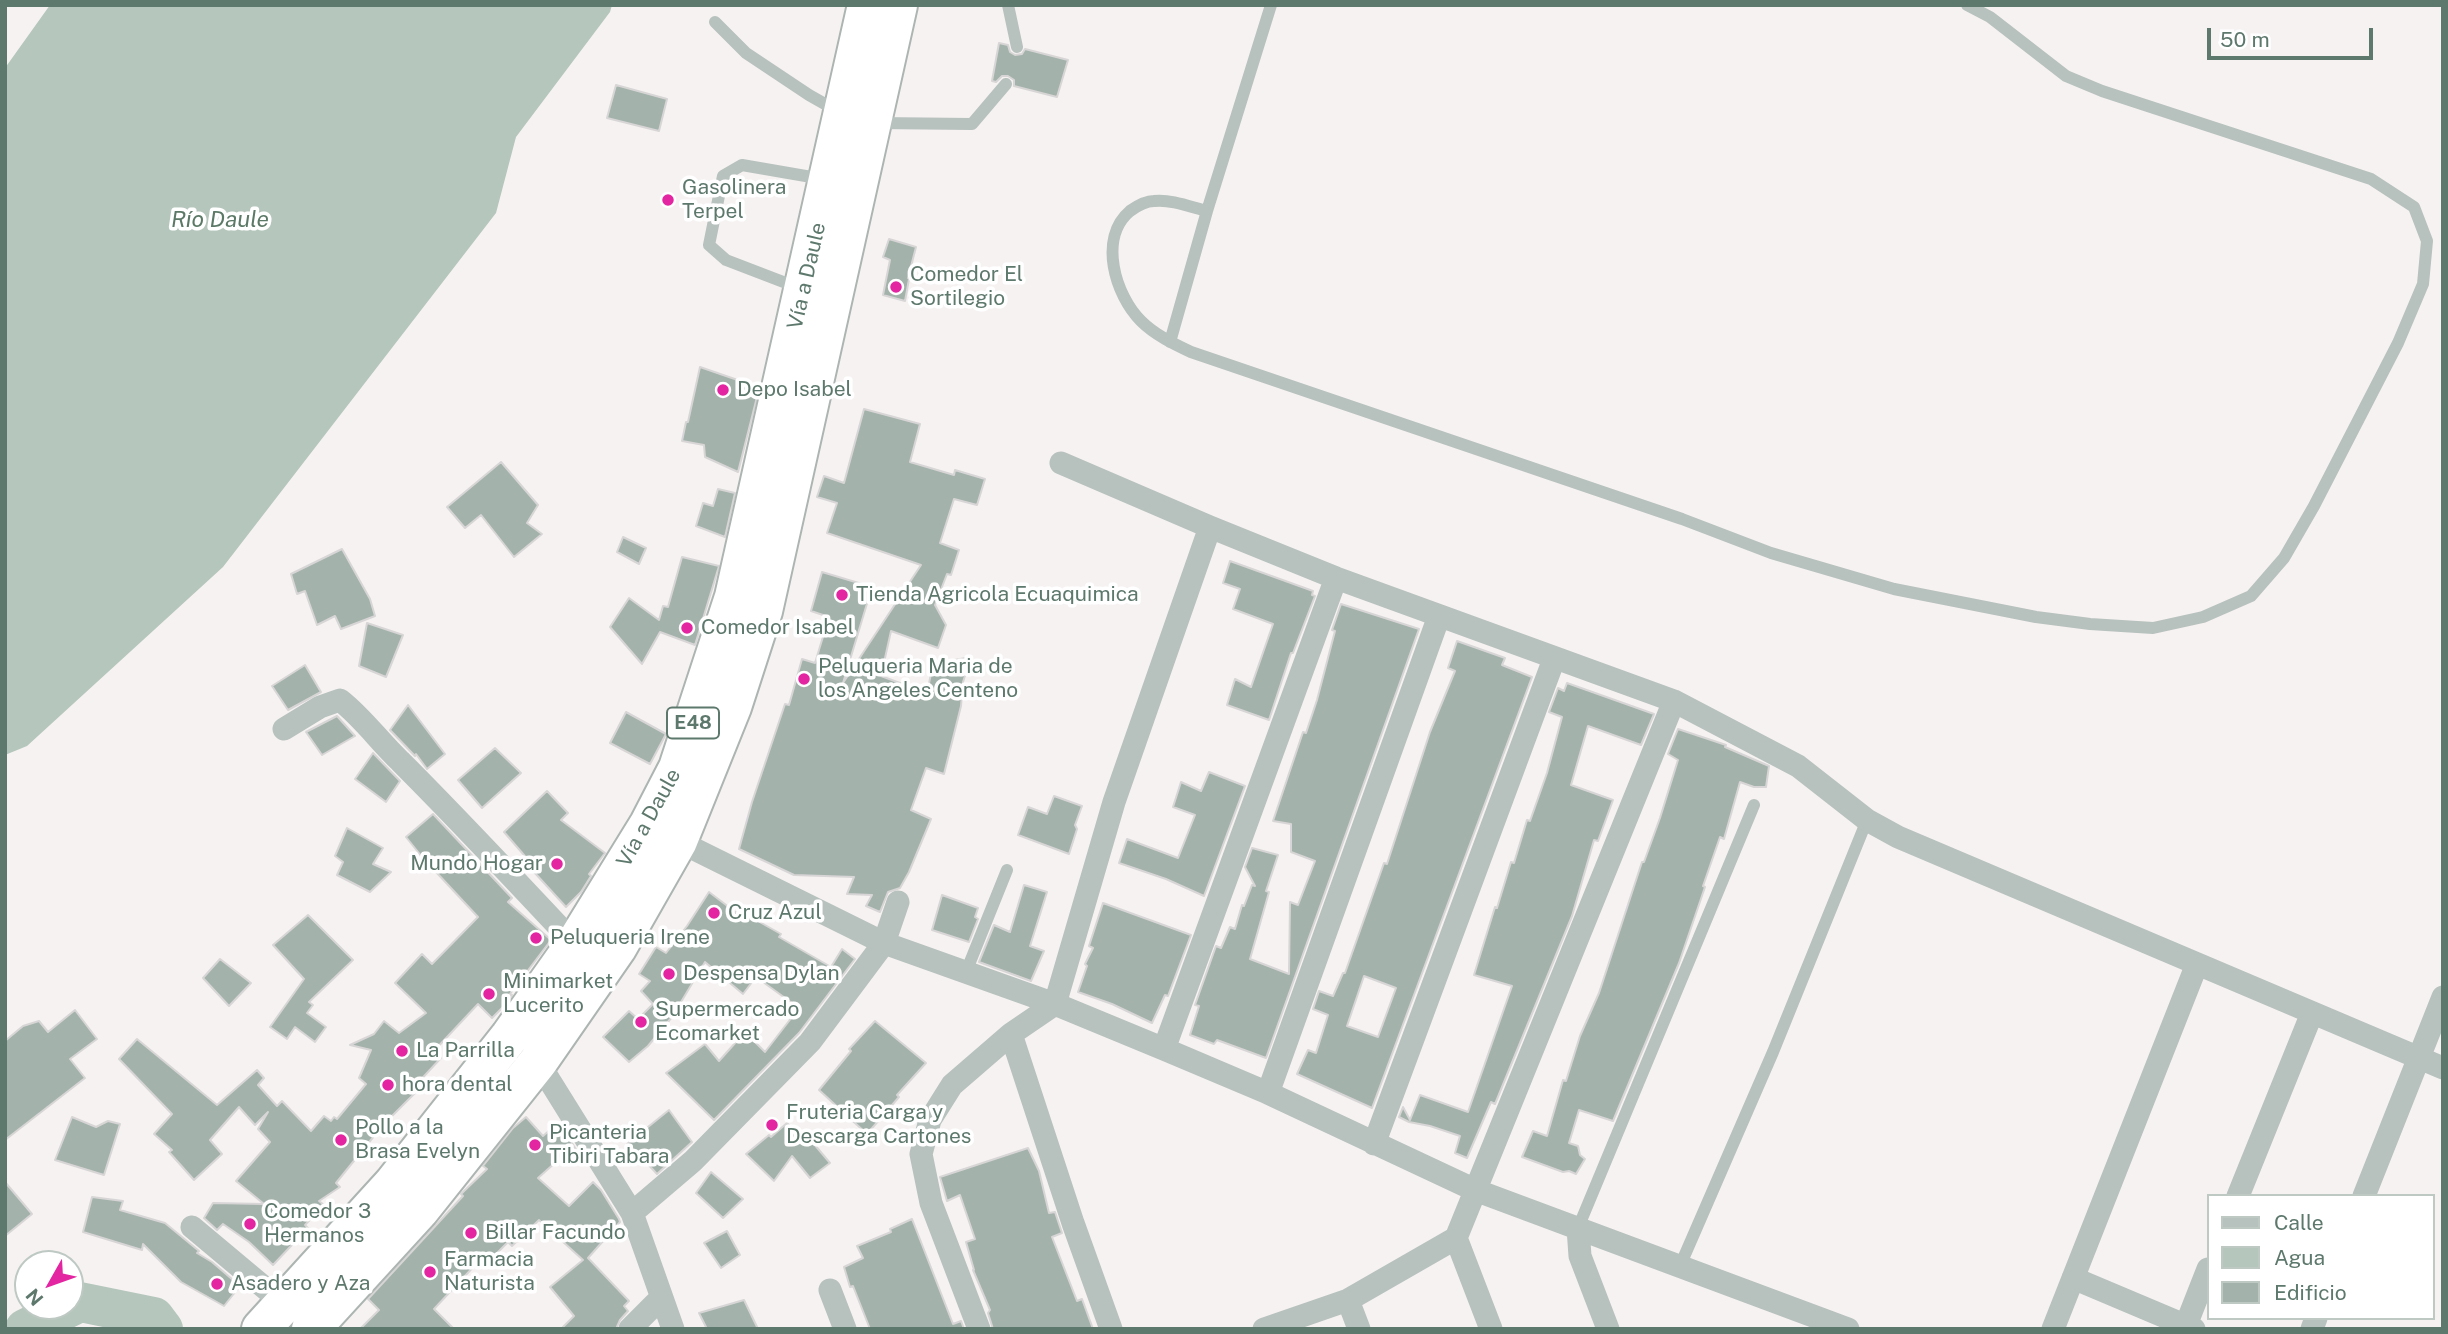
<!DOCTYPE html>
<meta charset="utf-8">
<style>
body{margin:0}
#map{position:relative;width:2448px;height:1334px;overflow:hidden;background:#f6f2f2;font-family:"Public Sans",sans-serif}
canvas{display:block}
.frame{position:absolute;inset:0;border:7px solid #5d786c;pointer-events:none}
.legend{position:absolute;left:2207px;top:1194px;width:228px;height:126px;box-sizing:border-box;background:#fff;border:2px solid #bec9c4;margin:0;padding:9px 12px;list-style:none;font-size:21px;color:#5d786c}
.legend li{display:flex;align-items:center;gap:14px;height:35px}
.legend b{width:35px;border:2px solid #bec9c4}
.north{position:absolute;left:14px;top:1250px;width:70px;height:70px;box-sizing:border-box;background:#fff;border:2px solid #bec9c4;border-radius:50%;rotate:230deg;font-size:19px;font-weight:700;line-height:28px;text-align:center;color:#5d786c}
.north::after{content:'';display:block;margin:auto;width:24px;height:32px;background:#e325a1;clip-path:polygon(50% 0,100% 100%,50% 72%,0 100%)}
.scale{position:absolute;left:2207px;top:28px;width:166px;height:32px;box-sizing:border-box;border:4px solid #5d786c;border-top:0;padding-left:9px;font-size:21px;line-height:24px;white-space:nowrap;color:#5d786c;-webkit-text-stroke:5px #fff;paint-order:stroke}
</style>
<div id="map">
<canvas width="2448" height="1334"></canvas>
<div class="frame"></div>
<ul class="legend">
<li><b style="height:9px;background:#b7c1bd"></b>Calle</li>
<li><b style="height:19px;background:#b5c6bc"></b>Agua</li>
<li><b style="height:19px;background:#a3b2ab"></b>Edificio</li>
</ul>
<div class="north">N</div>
<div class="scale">50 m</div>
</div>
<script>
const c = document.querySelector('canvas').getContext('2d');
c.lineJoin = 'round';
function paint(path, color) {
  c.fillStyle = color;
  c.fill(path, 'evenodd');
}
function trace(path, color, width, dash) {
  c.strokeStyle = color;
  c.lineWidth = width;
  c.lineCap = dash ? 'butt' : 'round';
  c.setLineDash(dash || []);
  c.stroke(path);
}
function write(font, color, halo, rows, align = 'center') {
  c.font = font + ' "Public Sans",sans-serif';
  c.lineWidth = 7;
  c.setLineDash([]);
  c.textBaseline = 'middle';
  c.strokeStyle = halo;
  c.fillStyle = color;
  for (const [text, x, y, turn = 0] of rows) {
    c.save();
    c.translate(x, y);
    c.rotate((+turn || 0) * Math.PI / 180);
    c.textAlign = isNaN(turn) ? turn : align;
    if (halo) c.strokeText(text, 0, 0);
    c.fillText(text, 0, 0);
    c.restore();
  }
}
const water = new Path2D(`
 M 50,5 L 612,5 L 610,12 L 516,137 L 496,213 L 223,567 L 27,746 L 5,755 L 5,68 Z`);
const river = new Path2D(`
 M 25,1329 L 80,1302 L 154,1317 L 163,1329`);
const building = new Path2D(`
 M 999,43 L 1008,45 L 1010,52 L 1015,55 L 1022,54 L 1025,49 L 1068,60 L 1057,97 L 1014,86 L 1014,80 L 1008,76 L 1002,76 L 996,82 L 992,81 Z
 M 616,85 L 667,99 L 659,131 L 607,118 Z
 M 889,239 L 916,247 L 908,278 L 909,279 L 905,301 L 883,295 L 890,260 L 883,257 Z
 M 700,367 L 752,385 L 750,395 L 757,397 L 738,472 L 705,457 L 704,445 L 682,441 L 686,422 L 688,422 Z
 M 864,409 L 920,424 L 910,462 L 954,475 L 955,470 L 985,479 L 977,505 L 954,499 L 940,543 L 959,550 L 951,575 L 947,574 L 935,605 L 946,625 L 938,648 L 891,631 L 881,676 L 927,693 L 933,664 L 971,657 L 963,682 L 961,706 L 944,774 L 926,768 L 911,810 L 931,819 L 909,872 L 900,888 L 888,892 L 880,912 L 866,906 L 872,895 L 847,894 L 854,877 L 794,875 L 739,849 L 752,802 L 785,704 L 789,705 L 802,659 L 815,663 L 829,617 L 811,611 L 822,572 L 872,587 L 843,683 L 921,565 L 827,533 L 837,503 L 817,497 L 824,476 L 844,483 Z
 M 501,462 L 538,505 L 527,523 L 542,534 L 514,557 L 481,515 L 465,528 L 447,507 Z
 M 718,489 L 735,493 L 725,537 L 696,526 L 703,503 L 713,506 Z
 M 623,537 L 646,548 L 639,564 L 617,552 Z
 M 342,549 L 370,599 L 375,616 L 341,629 L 335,616 L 317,625 L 305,591 L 297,594 L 291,574 Z
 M 682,557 L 719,566 L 695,645 L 660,632 L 642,664 L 610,627 L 629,598 L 659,620 L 663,606 L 668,607 Z
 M 1230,561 L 1313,591 L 1312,595 L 1315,596 L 1293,653 L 1291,653 L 1269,720 L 1227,705 L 1235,679 L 1251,687 L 1273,624 L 1233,609 L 1240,589 L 1223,583 Z
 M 1341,604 L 1419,629 L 1266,1058 L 1217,1040 L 1214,1044 L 1190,1035 L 1199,1006 L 1195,1005 L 1216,946 L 1221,948 L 1230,927 L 1235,929 L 1242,905 L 1244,906 L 1252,885 L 1255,886 L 1245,867 L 1252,848 L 1278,855 L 1266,891 L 1269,892 L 1250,959 L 1289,974 L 1290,902 L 1298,905 L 1315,861 L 1291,852 L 1291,824 L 1273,821 L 1303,732 L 1306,733 L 1317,700 L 1335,631 L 1332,630 Z
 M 367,623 L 403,635 L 386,677 L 359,666 Z
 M 1457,641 L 1505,658 L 1502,665 L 1532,677 L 1372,1108 L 1297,1074 L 1308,1050 L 1316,1053 L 1328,1015 L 1313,1009 L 1319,991 L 1333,996 L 1343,973 L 1345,973 L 1384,863 L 1387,864 L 1430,732 L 1455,671 L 1448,668 ZM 1364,976 L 1396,988 L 1378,1037 L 1347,1026 Z
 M 305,665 L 321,692 L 288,710 L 272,686 Z
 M 1567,683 L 1654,714 L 1641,745 L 1588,726 L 1571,785 L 1613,800 L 1598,841 L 1594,840 L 1572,916 L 1495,1104 L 1491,1102 L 1467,1158 L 1455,1153 L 1460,1136 L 1430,1126 L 1409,1122 L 1399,1117 L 1403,1107 L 1410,1120 L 1420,1095 L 1468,1112 L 1512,986 L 1474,975 L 1495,907 L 1497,908 L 1511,862 L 1514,863 L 1527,820 L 1530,821 L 1547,773 L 1562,717 L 1549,712 L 1558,688 L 1564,691 Z
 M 408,705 L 445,754 L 427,769 L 416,754 L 415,756 L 390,730 Z
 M 626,712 L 666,734 L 650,764 L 610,743 Z
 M 337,716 L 355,736 L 322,755 L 306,732 Z
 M 1678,729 L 1726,745 L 1725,747 L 1769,766 L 1766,787 L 1754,787 L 1740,782 L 1724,839 L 1720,837 L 1703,886 L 1705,887 L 1679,963 L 1613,1121 L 1579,1110 L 1569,1143 L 1578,1146 L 1580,1155 L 1585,1159 L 1576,1174 L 1569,1171 L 1563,1172 L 1522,1157 L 1533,1131 L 1547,1136 L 1563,1080 L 1566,1081 L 1580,1036 L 1599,993 L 1642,862 L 1644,862 L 1660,818 L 1678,760 L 1668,754 Z
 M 495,748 L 521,773 L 482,808 L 458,780 Z
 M 373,753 L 400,781 L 386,802 L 355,779 Z
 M 1209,772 L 1245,786 L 1204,896 L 1166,879 L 1119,863 L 1127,839 L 1178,858 L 1195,815 L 1173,807 L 1181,782 L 1201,791 Z
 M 547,791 L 568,813 L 561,820 L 605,853 L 589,874 L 591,876 L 581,892 L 566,907 L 534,872 L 537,870 L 504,832 Z
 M 1054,796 L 1082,806 L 1075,825 L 1077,829 L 1069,854 L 1018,835 L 1028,807 L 1047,814 Z
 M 433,814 L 512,898 L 508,902 L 551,940 L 510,994 L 512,995 L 506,1004 L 492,1018 L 478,1004 L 433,1052 L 441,1058 L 413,1088 L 417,1091 L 383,1125 L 336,1183 L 340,1187 L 319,1201 L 324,1205 L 305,1225 L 308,1228 L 273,1265 L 249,1242 L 223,1224 L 217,1230 L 204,1218 L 213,1203 L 264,1204 L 236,1181 L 270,1142 L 258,1129 L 268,1112 L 255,1125 L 239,1107 L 210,1140 L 222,1154 L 194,1180 L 169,1152 L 172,1150 L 154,1134 L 172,1114 L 119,1059 L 137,1039 L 217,1105 L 257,1070 L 264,1078 L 258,1085 L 277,1106 L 282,1101 L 311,1131 L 324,1116 L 331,1121 L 334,1117 L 337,1119 L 366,1084 L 359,1078 L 371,1050 L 350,1045 L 374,1034 L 384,1021 L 399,1033 L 426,1013 L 395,983 L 422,954 L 432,964 L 478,917 L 422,857 L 406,837 Z
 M 347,828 L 383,848 L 373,864 L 391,872 L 370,892 L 337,875 L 343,862 L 335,856 Z
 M 1024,885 L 1047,892 L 1030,946 L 1044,951 L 1031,981 L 979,962 L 994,925 L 1010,932 Z
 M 709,892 L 738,914 L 740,911 L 781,934 L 779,937 L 831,967 L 842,949 L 855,959 L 799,1033 L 714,1120 L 666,1073 L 705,1044 L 719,1061 L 745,1032 L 765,1052 L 799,1008 L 756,977 L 743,994 L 705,962 L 672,1017 L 648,1046 L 629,1062 L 603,1037 L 629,1011 L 638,1019 L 653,1004 L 641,991 L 650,981 L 639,974 L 656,947 L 666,953 L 687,926 Z
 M 942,895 L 978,908 L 975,917 L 978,919 L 969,942 L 932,930 Z
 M 1103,903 L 1191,935 L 1168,996 L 1165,995 L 1152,1023 L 1112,1004 L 1078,992 L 1087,966 L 1085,964 L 1093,948 L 1089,946 Z
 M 308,915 L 353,960 L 309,1002 L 313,1005 L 307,1013 L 326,1027 L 315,1042 L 295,1027 L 287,1039 L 270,1027 L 304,979 L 273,945 Z
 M 220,959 L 251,983 L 229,1006 L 203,978 Z
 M 75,1010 L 97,1039 L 70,1059 L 85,1078 L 5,1140 L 5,1041 L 23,1026 L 39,1021 L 48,1032 Z
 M 875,1021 L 926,1063 L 897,1095 L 899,1097 L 867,1134 L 819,1090 L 851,1051 L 849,1049 Z
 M 669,1110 L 692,1142 L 657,1174 L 644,1160 L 641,1162 L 627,1144 Z
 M 72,1117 L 96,1127 L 108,1121 L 120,1124 L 104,1175 L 55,1160 Z
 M 526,1117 L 543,1136 L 559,1122 L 580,1156 L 572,1162 L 565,1154 L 538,1178 L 569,1206 L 593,1182 L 601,1190 L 619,1219 L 620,1222 L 588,1258 L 629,1301 L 624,1306 L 628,1311 L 620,1320 L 616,1329 L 561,1329 L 574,1316 L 550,1287 L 583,1260 L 539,1220 L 512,1246 L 508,1242 L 483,1267 L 478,1262 L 434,1309 L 454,1329 L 360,1329 L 379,1310 L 368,1299 L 463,1196 L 461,1194 L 487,1169 L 483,1166 L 513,1128 Z
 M 787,1123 L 798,1136 L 803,1131 L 830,1163 L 810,1178 L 792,1156 L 774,1181 L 746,1154 L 769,1135 L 771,1137 Z
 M 1028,1148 L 1039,1171 L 1049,1213 L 1055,1212 L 1062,1233 L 1052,1237 L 1077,1301 L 1082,1299 L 1093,1329 L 993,1329 L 988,1313 L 990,1310 L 973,1270 L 974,1270 L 966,1242 L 975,1239 L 960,1195 L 947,1201 L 940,1177 Z
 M 711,1172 L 743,1199 L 723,1218 L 696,1193 Z
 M 5,1182 L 32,1214 L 5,1236 Z
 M 92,1197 L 123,1201 L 120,1210 L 165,1223 L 199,1251 L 197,1253 L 212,1262 L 240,1286 L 224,1306 L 181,1282 L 143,1244 L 142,1250 L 83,1232 Z
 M 912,1219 L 953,1324 L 961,1321 L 964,1329 L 870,1329 L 853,1286 L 850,1287 L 844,1267 L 863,1258 L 857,1246 L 891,1232 L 890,1229 Z
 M 727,1231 L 740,1255 L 721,1268 L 704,1243 Z
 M 744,1300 L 758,1329 L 707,1329 L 699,1313 Z`);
const service = new Path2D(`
 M 1008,5 L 1017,47
 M 715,22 L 746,53 L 809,95 L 839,112
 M 876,123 L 972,124 L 1006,84
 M 1207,211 C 1191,207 1171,199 1154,201 C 1145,201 1137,206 1130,211 C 1098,238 1115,295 1141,321 C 1155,335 1174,344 1191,352 L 1682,519 L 1771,553 L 1894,589 L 2036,617 L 2090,624 L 2153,628 L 2203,617 L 2251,596 L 2284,558 L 2314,506 L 2398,343 L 2423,284 L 2427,241 L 2414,207 L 2371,179 L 2102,91 L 2066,76 L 1990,17 L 1967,5
 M 799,288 L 726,260 L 709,245 L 723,176 L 742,165 L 823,179
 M 1170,342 L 1207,211 L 1271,5
 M 966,972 L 1007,870
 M 1578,1228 L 1754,805
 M 1680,1266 L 1773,1052 L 1867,820`);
const minor = new Path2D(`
 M 1061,463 L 1210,527 L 1336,578 L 1674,701 L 1798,766 L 1867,820 L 1898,837 L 2443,1068
 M 284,729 L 320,707 L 340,700 C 363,718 379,741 400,761 C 460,821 517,882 575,944
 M 678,841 L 884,943 L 1055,1004 L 1164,1049 L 1268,1093 L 1475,1190 L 1848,1329
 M 1011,1034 L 1073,1223 L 1111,1329
 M 1164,1049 L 1336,578
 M 538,1062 L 632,1213 L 673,1329
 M 1268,1093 L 1439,616
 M 1374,1144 L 1554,659
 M 2238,1196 L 2312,1013
 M 2364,1196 L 2443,997
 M 632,1213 L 693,1161 L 810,1042 L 884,943 L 898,902
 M 192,1227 L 284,1304
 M 1578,1228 L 1580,1256 L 1608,1329
 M 1456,1238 L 1491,1329
 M 2073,1278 L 2194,1329
 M 830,1290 L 845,1329
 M 1348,1300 L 1359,1329
 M 2186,1325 L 2208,1269
 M 630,1329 L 661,1298
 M 979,1329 L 931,1203 L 921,1154 L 930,1120 L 952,1085 L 1011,1034 L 1055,1004 L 1114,802 L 1210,527
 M 1264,1329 L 1348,1300 L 1456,1238 L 1674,701
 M 2053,1329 L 2197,964
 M 2312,1329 L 2316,1318`);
const trunk = new Path2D(`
 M 261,1329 L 393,1184 L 510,1036 L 575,944 L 649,824 L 678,768 L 734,597 L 867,5
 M 311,1329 L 420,1210 L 538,1062 L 617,948 L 678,841 L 732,707 L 763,611 L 898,5`);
const markers = [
 [668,200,7,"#e325a1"],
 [896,287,7,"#e325a1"],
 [723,390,7,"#e325a1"],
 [842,595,7,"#e325a1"],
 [687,628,7,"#e325a1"],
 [804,679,7,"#e325a1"],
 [557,864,7,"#e325a1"],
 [714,913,7,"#e325a1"],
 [536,938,7,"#e325a1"],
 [669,974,7,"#e325a1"],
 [489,994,7,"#e325a1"],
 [641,1022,7,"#e325a1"],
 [402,1051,7,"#e325a1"],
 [388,1085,7,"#e325a1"],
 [772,1125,7,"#e325a1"],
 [341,1140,7,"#e325a1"],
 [535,1145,7,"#e325a1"],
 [250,1224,7,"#e325a1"],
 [471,1233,7,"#e325a1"],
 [430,1272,7,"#e325a1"],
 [217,1284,7,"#e325a1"]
];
const shields = [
 [693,723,52]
];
const shieldNames = [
 ["E48",693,723]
];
const poiNames = [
 ["Gasolinera",682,188],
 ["Terpel",682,212],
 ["Comedor El",910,275],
 ["Sortilegio",910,299],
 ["Depo Isabel",737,390],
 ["Tienda Agricola Ecuaquimica",856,595],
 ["Comedor Isabel",701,628],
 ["Peluqueria Maria de",818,667],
 ["los Angeles Centeno",818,691],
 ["Mundo Hogar",543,864,"right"],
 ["Cruz Azul",728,913],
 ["Peluqueria Irene",550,938],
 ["Despensa Dylan",683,974],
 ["Minimarket",503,982],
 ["Lucerito",503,1006],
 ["Supermercado",655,1010],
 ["Ecomarket",655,1034],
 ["La Parrilla",416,1051],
 ["hora dental",402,1085],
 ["Fruteria Carga y",786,1113],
 ["Descarga Cartones",786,1137],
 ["Pollo a la",355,1128],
 ["Brasa Evelyn",355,1152],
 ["Picanteria",549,1133],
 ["Tibiri Tabara",549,1157],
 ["Comedor 3",264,1212],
 ["Hermanos",264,1236],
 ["Billar Facundo",485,1233],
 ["Farmacia",444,1260],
 ["Naturista",444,1284],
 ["Asadero y Aza",231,1284]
];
const streetNames = [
 ["Vía a Daule",807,276,-77],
 ["Vía a Daule",649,818,-61]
];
const waterNames = [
 ["Río Daule",220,220]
];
paint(water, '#b5c6bc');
trace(river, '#b5c6bc', 40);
paint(building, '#a3b2ab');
trace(building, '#d7d5d5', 2);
trace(trunk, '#acb5b1', 42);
trace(service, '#b7c1bd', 12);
trace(minor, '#b7c1bd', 23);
trace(trunk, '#fff', 38);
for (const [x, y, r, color] of markers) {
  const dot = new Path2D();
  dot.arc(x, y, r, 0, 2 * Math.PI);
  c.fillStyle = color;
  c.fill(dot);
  trace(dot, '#fff', 2.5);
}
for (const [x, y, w] of shields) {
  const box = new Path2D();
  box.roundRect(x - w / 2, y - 15.5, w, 31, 5);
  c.fillStyle = '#fff';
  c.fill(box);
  trace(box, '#5d786c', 2);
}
write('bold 19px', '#5d786c', null, shieldNames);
write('21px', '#5d786c', '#fff', poiNames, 'left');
write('21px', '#5d786c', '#fff', streetNames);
write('italic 23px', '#5b7966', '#fff', waterNames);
</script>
